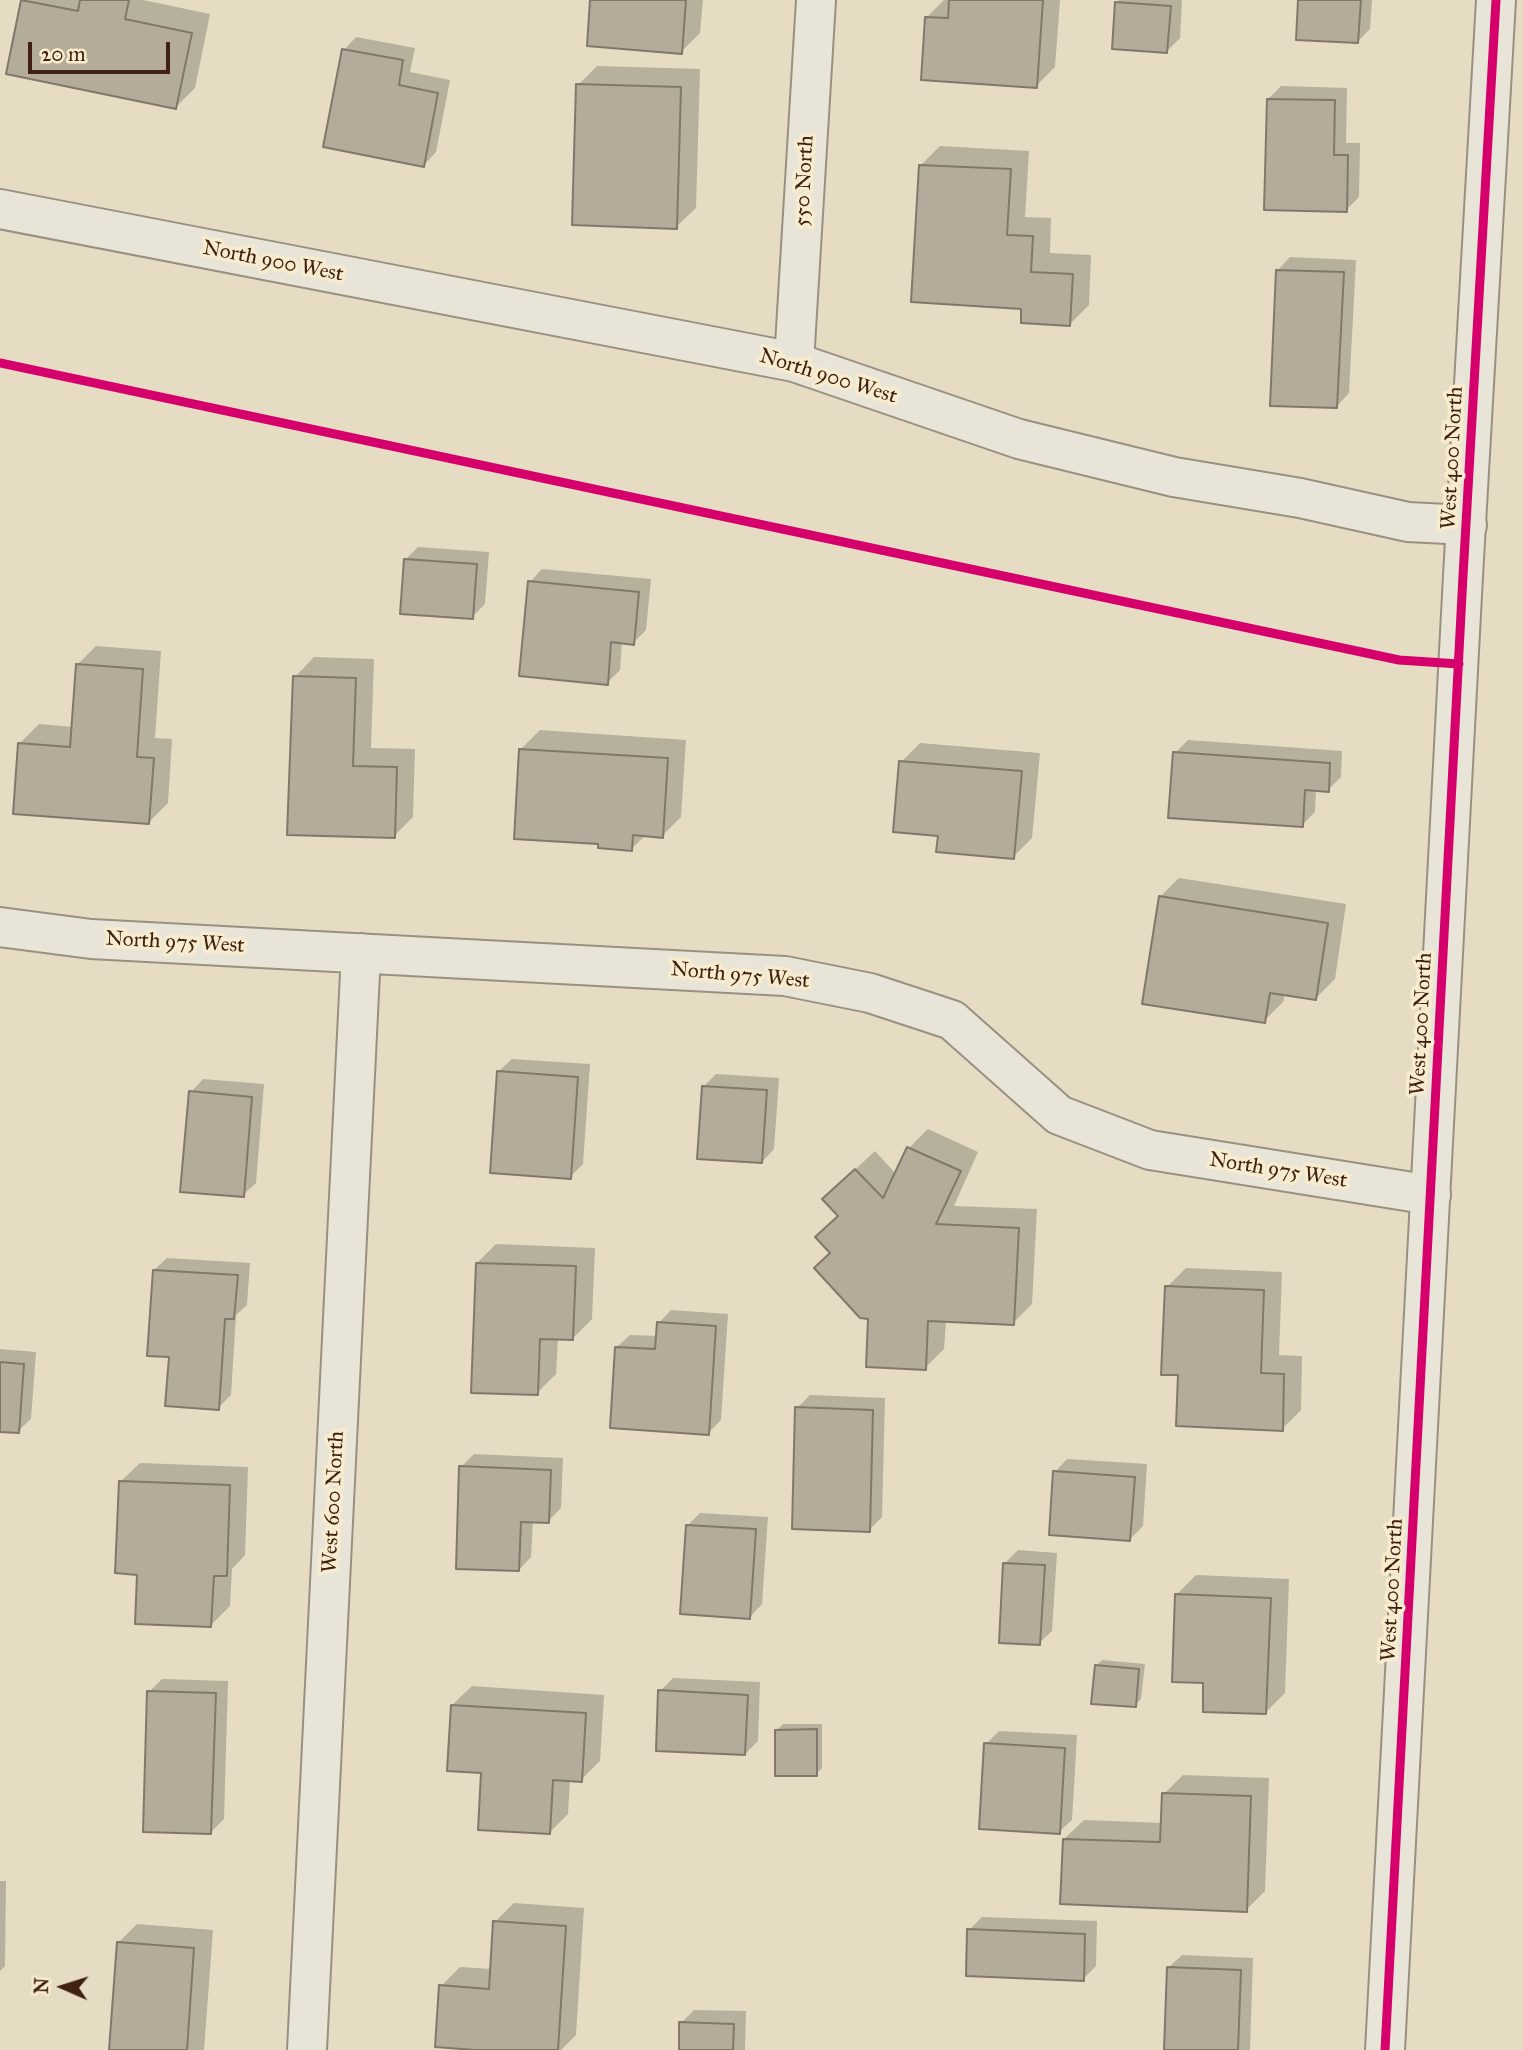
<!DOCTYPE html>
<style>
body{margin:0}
#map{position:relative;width:1523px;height:2050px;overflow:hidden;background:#e5dcc3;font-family:"IM FELL Great Primer",serif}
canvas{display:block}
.north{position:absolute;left:28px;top:1952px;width:70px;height:70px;-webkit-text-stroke:5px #f8ecce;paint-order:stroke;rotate:273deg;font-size:19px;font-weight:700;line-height:28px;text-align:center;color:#3f2012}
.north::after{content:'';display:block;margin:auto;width:24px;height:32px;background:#3f2012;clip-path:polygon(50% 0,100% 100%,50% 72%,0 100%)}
.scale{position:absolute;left:28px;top:42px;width:142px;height:32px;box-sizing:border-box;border:4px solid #3f2012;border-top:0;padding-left:9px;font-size:21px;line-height:24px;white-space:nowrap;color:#3f2012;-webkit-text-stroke:5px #f8ecce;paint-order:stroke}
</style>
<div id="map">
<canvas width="1523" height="2050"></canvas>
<div class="north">N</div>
<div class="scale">20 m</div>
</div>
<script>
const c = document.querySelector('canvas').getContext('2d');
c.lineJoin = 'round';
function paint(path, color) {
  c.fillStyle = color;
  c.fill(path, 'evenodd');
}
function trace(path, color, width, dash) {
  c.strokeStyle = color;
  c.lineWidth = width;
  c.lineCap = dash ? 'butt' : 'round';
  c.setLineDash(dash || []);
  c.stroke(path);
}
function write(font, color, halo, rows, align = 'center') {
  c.font = font + ' "IM FELL Great Primer",serif';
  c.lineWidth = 7;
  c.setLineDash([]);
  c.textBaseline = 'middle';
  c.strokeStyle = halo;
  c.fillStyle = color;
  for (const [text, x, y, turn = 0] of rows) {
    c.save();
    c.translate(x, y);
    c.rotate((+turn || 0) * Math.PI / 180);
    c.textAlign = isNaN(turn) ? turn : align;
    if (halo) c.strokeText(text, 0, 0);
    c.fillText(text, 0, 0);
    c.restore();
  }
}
const shadow = new Path2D(`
 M 24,0 L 143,0 L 210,14 L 195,88 L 176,107 Z
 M 592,0 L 703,0 L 700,33 L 681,52 Z
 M 944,0 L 1060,0 L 1055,67 L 1036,86 L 927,17 Z
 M 1119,0 L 1182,0 L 1180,38 L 1167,51 L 1117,3 Z
 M 1300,0 L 1372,0 L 1370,29 L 1357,42 Z
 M 356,37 L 415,48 L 410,72 L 450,80 L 436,152 L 424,165 L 344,50 Z
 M 597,66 L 700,69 L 696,208 L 676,227 L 578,85 Z
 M 1281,86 L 1347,88 L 1346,143 L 1360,143 L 1359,197 L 1346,210 L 1268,99 Z
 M 940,146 L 1029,151 L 1025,217 L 1051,218 L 1050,253 L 1091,255 L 1089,305 L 1070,324 L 1023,307 L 921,165 Z
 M 1290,257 L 1356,260 L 1349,393 L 1337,406 L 1278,270 Z
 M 418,547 L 489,552 L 485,604 L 472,617 L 405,560 Z
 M 542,569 L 651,579 L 646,630 L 633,643 L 622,642 L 620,670 L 607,683 L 530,582 Z
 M 96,646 L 161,651 L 155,738 L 172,739 L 168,803 L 149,822 L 20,743 L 39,724 L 73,727 L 77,665 Z
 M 314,657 L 374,659 L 371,748 L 415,749 L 413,817 L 394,836 L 295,677 Z
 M 540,730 L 686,740 L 681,817 L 662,836 L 646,835 L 631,849 L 600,842 L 521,749 Z
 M 1188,740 L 1342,751 L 1341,777 L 1328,790 L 1316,789 L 1315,812 L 1302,825 L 1175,753 Z
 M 920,743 L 1040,753 L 1032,838 L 1013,857 L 940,835 L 901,762 Z
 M 1179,878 L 1346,904 L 1335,979 L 1316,998 L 1285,993 L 1283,1002 L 1264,1021 L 1160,897 Z
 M 512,1059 L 590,1064 L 583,1164 L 570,1177 L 499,1071 Z
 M 716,1074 L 779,1078 L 774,1149 L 762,1162 L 703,1087 Z
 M 203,1079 L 264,1084 L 256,1183 L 243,1195 L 191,1092 Z
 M 928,1129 L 978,1152 L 954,1206 L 1037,1209 L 1032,1304 L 1013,1323 L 946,1320 L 944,1349 L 925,1368 L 870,1317 L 832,1253 L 843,1181 L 875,1151 L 896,1174 L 909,1148 Z
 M 496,1244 L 595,1248 L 592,1319 L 573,1338 L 558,1338 L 556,1374 L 537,1393 L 477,1263 Z
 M 167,1258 L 250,1263 L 247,1305 L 236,1315 L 231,1395 L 218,1408 L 170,1356 L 154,1270 Z
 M 1186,1268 L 1282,1272 L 1279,1355 L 1302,1356 L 1301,1410 L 1282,1429 L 1180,1373 L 1167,1287 Z
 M 671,1310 L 728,1314 L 721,1420 L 708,1433 L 617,1347 L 630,1335 L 658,1336 L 659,1323 Z
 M 0,1349 L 36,1352 L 31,1419 L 18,1431 L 0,1430 Z
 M 810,1395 L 885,1398 L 882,1517 L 869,1530 L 797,1408 Z
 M 474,1454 L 563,1458 L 561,1508 L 548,1521 L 533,1520 L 531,1557 L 519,1570 L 461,1467 Z
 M 1067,1459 L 1147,1464 L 1143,1526 L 1130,1539 L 1055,1472 Z
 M 140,1463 L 248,1467 L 245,1555 L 232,1569 L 230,1606 L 211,1625 L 139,1573 L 120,1482 Z
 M 700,1513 L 768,1517 L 762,1604 L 750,1617 L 687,1526 Z
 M 1018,1550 L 1057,1553 L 1052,1631 L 1039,1643 L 1005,1563 Z
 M 1196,1575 L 1289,1579 L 1285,1693 L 1266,1712 L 1205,1681 L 1177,1594 Z
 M 1102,1660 L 1145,1664 L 1141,1699 L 1135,1705 L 1096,1666 Z
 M 673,1678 L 760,1682 L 758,1741 L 745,1754 L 660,1691 Z
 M 162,1679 L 228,1681 L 224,1819 L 211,1832 L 149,1692 Z
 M 472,1686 L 604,1695 L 600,1761 L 581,1780 L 570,1779 L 568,1814 L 549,1833 L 483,1772 L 452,1705 Z
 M 783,1724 L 822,1724 L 822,1768 L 816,1774 L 777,1730 Z
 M 999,1731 L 1077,1735 L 1072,1820 L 1059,1832 L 986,1744 Z
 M 1183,1775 L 1269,1778 L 1265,1891 L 1246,1910 L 1064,1839 L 1084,1820 L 1163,1823 L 1164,1794 Z
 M 0,1881 L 6,1881 L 5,1966 L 0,1971 Z
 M 514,1903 L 584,1908 L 576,2035 L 561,2050 L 501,2050 L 441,1986 L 460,1967 L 492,1969 L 495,1922 Z
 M 982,1917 L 1097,1921 L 1096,1966 L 1083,1979 L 969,1930 Z
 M 137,1924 L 213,1930 L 204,2050 L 111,2050 L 118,1943 Z
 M 1182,1955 L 1253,1958 L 1250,2050 L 1166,2050 L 1169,1967 Z
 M 694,2010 L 746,2011 L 745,2050 L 680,2050 L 681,2023 Z`);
const building = new Path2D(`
 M 21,0 L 78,11 L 80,0 L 129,0 L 125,19 L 192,33 L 176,109 L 6,74 Z
 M 590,0 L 686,0 L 682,54 L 587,46 Z
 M 949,0 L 1043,0 L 1037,88 L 921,80 L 925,17 L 948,18 Z
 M 1298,0 L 1361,0 L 1358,43 L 1296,40 Z
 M 1115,2 L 1171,6 L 1167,53 L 1112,49 Z
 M 342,49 L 403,60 L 399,85 L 438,93 L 424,167 L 323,147 Z
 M 576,84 L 681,87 L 677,229 L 572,225 Z
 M 1267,99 L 1335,100 L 1334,155 L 1348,155 L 1347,212 L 1264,210 Z
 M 919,165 L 1011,169 L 1007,235 L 1033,236 L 1031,272 L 1073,274 L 1070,326 L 1021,323 L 1021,309 L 911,302 Z
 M 1276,270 L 1344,272 L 1337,408 L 1270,406 Z
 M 404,559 L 477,564 L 473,619 L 400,614 Z
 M 528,581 L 639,592 L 634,645 L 611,642 L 608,685 L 519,676 Z
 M 76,664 L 143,669 L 137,757 L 154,758 L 149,824 L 13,814 L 18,743 L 70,747 Z
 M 293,676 L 356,678 L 353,766 L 397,767 L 395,838 L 287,835 Z
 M 519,749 L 668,758 L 663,838 L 633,835 L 632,851 L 598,848 L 598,844 L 514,839 Z
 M 1173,752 L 1330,763 L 1329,792 L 1305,790 L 1303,827 L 1168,818 Z
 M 899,761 L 1022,771 L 1014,859 L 936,852 L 938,836 L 893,832 Z
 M 1159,896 L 1328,923 L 1316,1000 L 1270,993 L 1265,1023 L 1142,1004 Z
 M 497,1071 L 578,1077 L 571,1179 L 490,1173 Z
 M 702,1086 L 767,1090 L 762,1163 L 697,1159 Z
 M 189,1091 L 252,1097 L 244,1197 L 180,1192 Z
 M 907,1147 L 961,1171 L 936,1224 L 1019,1228 L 1014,1325 L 928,1321 L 926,1370 L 866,1367 L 868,1319 L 860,1318 L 814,1268 L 830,1253 L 815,1237 L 838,1216 L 822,1199 L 855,1169 L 883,1198 Z
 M 476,1263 L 576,1266 L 573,1340 L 540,1339 L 538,1395 L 471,1393 Z
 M 153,1270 L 238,1275 L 234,1319 L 225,1319 L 219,1410 L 165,1406 L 169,1357 L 147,1356 Z
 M 1165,1286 L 1264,1290 L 1261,1373 L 1284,1374 L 1283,1431 L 1176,1426 L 1178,1375 L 1161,1375 Z
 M 657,1322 L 716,1326 L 709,1435 L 610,1428 L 615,1347 L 655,1349 Z
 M 0,1362 L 24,1364 L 19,1433 L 0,1432 Z
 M 795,1407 L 873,1410 L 870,1532 L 792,1529 Z
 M 459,1466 L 551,1470 L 549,1523 L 521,1522 L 519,1571 L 456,1569 Z
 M 1053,1471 L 1135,1477 L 1130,1541 L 1049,1535 Z
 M 119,1481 L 230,1485 L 227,1576 L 214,1576 L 211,1627 L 135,1624 L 137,1575 L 115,1573 Z
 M 686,1525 L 756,1529 L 750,1619 L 680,1614 Z
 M 1003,1563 L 1045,1565 L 1040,1645 L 999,1643 Z
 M 1175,1594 L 1271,1598 L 1266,1714 L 1203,1712 L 1203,1683 L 1172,1682 Z
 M 1095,1665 L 1139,1669 L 1136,1707 L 1091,1704 Z
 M 658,1690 L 748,1695 L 745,1755 L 656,1751 Z
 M 147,1691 L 216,1693 L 211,1834 L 143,1832 Z
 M 451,1705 L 586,1713 L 582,1782 L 553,1780 L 550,1834 L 478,1830 L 481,1773 L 447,1771 Z
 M 817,1729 L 817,1776 L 775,1776 L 775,1730 Z
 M 984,1743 L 1065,1748 L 1060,1834 L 979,1829 Z
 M 1162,1793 L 1251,1796 L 1247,1912 L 1060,1904 L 1063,1839 L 1160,1842 Z
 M 493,1921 L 566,1926 L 558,2050 L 475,2050 L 435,2047 L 439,1985 L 489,1989 Z
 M 967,1929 L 1085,1934 L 1084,1981 L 966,1976 Z
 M 117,1942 L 194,1948 L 187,2050 L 109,2050 Z
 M 1167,1967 L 1241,1970 L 1238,2050 L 1164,2050 Z
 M 679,2022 L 734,2024 L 733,2050 L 679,2050 Z`);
const minor = new Path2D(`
 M 0,209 L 794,362 L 1019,439 L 1174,477 L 1300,498 L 1408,522 L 1467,525
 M 794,362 L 816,0
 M 0,927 L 91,939 L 785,976 L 870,993 L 952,1020 L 1059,1115 L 1150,1150 L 1431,1195
 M 307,2050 L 361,953`);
const tertiary = new Path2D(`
 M 1385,2050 L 1463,576 L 1496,0`);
const cycleway = new Path2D(`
 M 0,363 L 1399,660 L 1459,664
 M 1385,2050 L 1463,576 L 1496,0`);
const streetNames = [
 ["550 North",805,181,-87],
 ["North 900 West",273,262,11],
 ["North 900 West",828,377,17],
 ["West 400 North",1453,458,-87],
 ["North 975 West",175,943,3],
 ["North 975 West",740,976,5],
 ["West 400 North",1422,1024,-87],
 ["North 975 West",1278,1171,9],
 ["West 600 North",334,1502,-87],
 ["West 400 North",1393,1590,-87]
];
paint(shadow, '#0003');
paint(building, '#b4ab9a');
trace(building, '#81786a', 2);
trace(minor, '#9a9080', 42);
trace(tertiary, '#9a9080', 42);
trace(minor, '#e9e4d8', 38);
trace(tertiary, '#e9e4d8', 38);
trace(cycleway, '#d6006c', 9);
write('21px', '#3f2012', '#f8ecce', streetNames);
</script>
